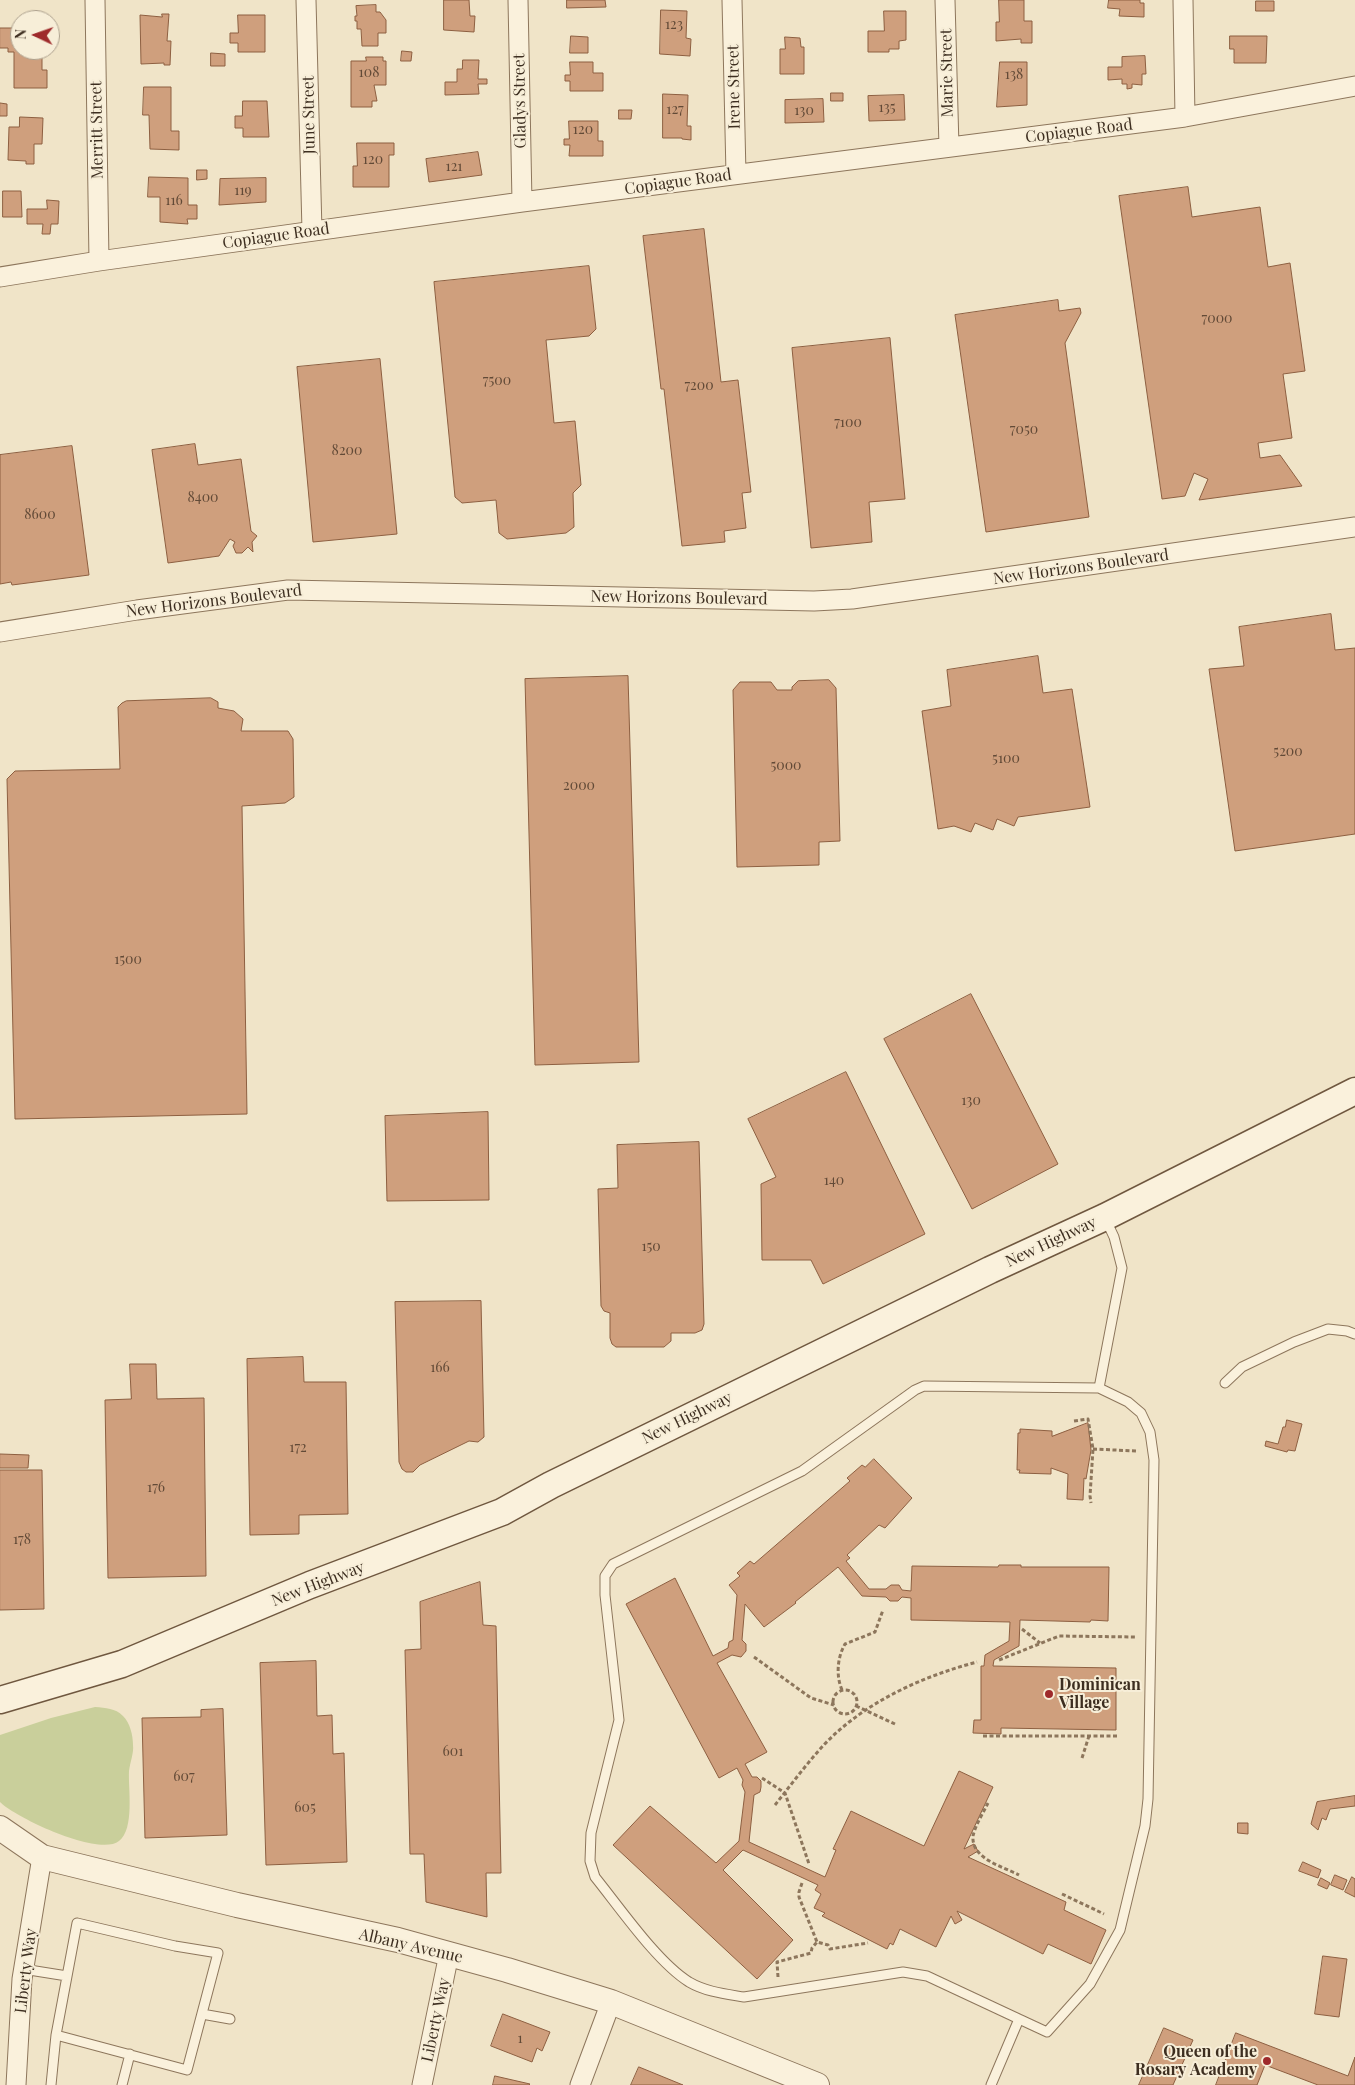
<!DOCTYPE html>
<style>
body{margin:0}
#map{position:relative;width:1355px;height:2085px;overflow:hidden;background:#f0e4c8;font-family:"Playfair Display",serif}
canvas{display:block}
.north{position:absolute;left:10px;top:10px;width:50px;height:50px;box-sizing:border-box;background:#f7eed8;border:1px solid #ada18e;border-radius:50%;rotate:273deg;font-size:14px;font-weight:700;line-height:20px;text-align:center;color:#3d2e20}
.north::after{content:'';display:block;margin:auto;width:18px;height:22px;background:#9e2a2b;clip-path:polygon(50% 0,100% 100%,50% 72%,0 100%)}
</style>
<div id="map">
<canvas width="1355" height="2085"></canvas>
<div class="north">N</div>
</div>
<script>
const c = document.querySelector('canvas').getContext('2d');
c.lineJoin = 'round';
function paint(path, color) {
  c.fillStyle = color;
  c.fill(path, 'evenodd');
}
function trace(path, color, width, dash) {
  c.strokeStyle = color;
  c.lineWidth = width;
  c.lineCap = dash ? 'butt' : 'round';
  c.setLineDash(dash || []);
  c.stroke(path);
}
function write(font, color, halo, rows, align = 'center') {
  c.font = font + ' "Playfair Display",serif';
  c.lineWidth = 4;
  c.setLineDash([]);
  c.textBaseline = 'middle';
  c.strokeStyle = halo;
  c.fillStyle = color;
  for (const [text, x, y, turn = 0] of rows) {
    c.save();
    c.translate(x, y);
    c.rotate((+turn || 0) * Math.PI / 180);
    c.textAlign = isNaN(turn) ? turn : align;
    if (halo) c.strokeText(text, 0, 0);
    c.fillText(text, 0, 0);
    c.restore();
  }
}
const green = new Path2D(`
 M 95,1707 C 106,1708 115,1708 123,1716 C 130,1723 133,1735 133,1745 C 134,1753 130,1762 129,1771 C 128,1788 135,1829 119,1841 C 99,1857 16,1818 0,1802 L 0,1735 L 51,1718 Z`);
const building = new Path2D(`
 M 444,0 L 469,0 L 470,16 L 475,16 L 474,32 L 444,30 Z
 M 567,0 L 605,0 L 606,7 L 567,8 Z
 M 999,0 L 1024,0 L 1024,21 L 1032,21 L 1032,43 L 1021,43 L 1021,39 L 996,41 L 996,22 L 999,22 Z
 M 1109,0 L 1140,0 L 1140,3 L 1144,3 L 1144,17 L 1119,16 L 1120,9 L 1108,8 Z
 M 1256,1 L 1274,1 L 1274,11 L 1256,11 Z
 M 376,5 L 376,12 L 380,12 L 386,20 L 386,33 L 378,33 L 378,46 L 362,46 L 361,29 L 357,29 L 357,21 L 355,21 L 355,16 L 357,16 L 356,6 Z
 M 661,10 L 687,11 L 686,38 L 691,39 L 690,56 L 660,54 Z
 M 884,11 L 906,11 L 906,40 L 899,41 L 899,49 L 889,49 L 889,52 L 868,52 L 868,31 L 884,31 Z
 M 162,14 L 169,14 L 167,41 L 171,41 L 170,65 L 164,65 L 164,63 L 141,64 L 140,15 L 162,17 Z
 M 238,15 L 265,15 L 265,52 L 238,52 L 238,43 L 230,43 L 230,33 L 238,33 Z
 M 0,28 L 20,28 L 20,50 L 42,50 L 42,70 L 47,70 L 47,88 L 14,88 L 14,52 L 8,52 L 8,48 L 0,48 Z
 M 571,36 L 588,37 L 588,53 L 570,53 Z
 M 1230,36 L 1267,36 L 1266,63 L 1234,63 L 1234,49 L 1230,49 Z
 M 785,37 L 800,38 L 801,47 L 804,47 L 804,74 L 780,74 L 780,49 L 785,49 Z
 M 402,51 L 412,52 L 411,61 L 401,61 Z
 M 211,53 L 225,54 L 225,66 L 211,66 Z
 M 1145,56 L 1146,74 L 1142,74 L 1142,85 L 1132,84 L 1132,88 L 1127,89 L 1127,84 L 1122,84 L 1122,79 L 1108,80 L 1108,67 L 1122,67 L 1122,57 Z
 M 366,57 L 383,57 L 383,61 L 386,61 L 386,85 L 374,85 L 377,101 L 372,101 L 372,107 L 351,107 L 351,61 L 366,61 Z
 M 463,60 L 479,60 L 478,79 L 487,79 L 487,84 L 478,84 L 479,94 L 445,95 L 445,82 L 457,82 L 457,69 L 462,69 Z
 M 570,62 L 593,62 L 593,73 L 603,73 L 603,91 L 570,91 L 570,81 L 565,81 L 565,75 L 570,75 Z
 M 1000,62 L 1027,62 L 1027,105 L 997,107 Z
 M 144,87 L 171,87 L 171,131 L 179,131 L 179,150 L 150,149 L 149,115 L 143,115 Z
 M 831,93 L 843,93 L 843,101 L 831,101 Z
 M 663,94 L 688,95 L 687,126 L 691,126 L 691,140 L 682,139 L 682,138 L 663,138 Z
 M 904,95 L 905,120 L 869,121 L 868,96 Z
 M 823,99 L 824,122 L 785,123 L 785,100 Z
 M 243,101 L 267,101 L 269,137 L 243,137 L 243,128 L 235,128 L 235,116 L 242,116 Z
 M 0,103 L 7,104 L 7,116 L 0,116 Z
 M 619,110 L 632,110 L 631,119 L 619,119 Z
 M 20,117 L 43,118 L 42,144 L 34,144 L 34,164 L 26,164 L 26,161 L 8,160 L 9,127 L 19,127 Z
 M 569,121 L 598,121 L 598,141 L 603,141 L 603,156 L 569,156 L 570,145 L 564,145 L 564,139 L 569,139 Z
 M 357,143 L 394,143 L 394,155 L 389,155 L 389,187 L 353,187 L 353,166 L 357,166 Z
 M 478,152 L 482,175 L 429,182 L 426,159 Z
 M 197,170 L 207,170 L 207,179 L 197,180 Z
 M 149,177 L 188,178 L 188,205 L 197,205 L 197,219 L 187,219 L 188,224 L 160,222 L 160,197 L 148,197 Z
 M 266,178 L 266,202 L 219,205 L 220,179 Z
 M 1188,187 L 1192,217 L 1260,207 L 1268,267 L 1290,263 L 1305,371 L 1283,374 L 1292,438 L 1258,443 L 1260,458 L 1280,455 L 1302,486 L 1199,500 L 1208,479 L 1194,473 L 1185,496 L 1162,499 L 1119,196 Z
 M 3,191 L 21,191 L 22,217 L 3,217 Z
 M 47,200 L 59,201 L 58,224 L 51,224 L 50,234 L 42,234 L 43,224 L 27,224 L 27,209 L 47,209 Z
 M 704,229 L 721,382 L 738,380 L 751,492 L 742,493 L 746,528 L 724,531 L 725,542 L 682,546 L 664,389 L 661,389 L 643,236 Z
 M 589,266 L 596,329 L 589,336 L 546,340 L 554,423 L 575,421 L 581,485 L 573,493 L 574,527 L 566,533 L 507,539 L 499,533 L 496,500 L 462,503 L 455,497 L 434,282 Z
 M 1058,300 L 1059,311 L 1080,308 L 1081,313 L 1065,343 L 1089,517 L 986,532 L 955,315 Z
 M 890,338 L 905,499 L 869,502 L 872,542 L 811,548 L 792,348 Z
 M 380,359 L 397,534 L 313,542 L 297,367 Z
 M 195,444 L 198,465 L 241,459 L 251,531 L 257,536 L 252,542 L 253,552 L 248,547 L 242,553 L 236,553 L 233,546 L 235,542 L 230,539 L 219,556 L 168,563 L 152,450 Z
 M 72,446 L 89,575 L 12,585 L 11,582 L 0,584 L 0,455 Z
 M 1331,614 L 1335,650 L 1355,648 L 1355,834 L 1235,851 L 1209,669 L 1244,666 L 1239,627 Z
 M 1038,656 L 1043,693 L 1072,689 L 1090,807 L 1018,817 L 1014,826 L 997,819 L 993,830 L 975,823 L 971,832 L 954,826 L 938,829 L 922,711 L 951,706 L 947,670 Z
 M 628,676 L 639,1062 L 535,1065 L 525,679 Z
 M 829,680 L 836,688 L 840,841 L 819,842 L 819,865 L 737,867 L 733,690 L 740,682 L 771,682 L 777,690 L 792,690 L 792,687 L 798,681 Z
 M 211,698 L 218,702 L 218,708 L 234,711 L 243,719 L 241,731 L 288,731 L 293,739 L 294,797 L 285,803 L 242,806 L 247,1114 L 15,1119 L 7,779 L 15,771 L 120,769 L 118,707 L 122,703 L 126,701 Z
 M 971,994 L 1058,1164 L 972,1209 L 884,1039 Z
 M 846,1072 L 925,1234 L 823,1284 L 811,1260 L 762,1260 L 761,1184 L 776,1177 L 748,1119 Z
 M 488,1112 L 489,1200 L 387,1201 L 385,1116 Z
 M 699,1142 L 704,1324 L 702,1330 L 695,1333 L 671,1333 L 671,1341 L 664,1347 L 616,1347 L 612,1344 L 610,1338 L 610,1313 L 604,1311 L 601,1306 L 598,1189 L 618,1188 L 617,1145 Z
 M 481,1301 L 484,1437 L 478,1442 L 469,1441 L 420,1465 L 413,1472 L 406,1472 L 402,1469 L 399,1462 L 395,1302 Z
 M 303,1357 L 304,1382 L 346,1382 L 348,1514 L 299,1515 L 299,1534 L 250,1535 L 247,1359 Z
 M 130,1364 L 156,1364 L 157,1399 L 204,1398 L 206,1576 L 108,1578 L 105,1400 L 131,1399 Z
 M 1287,1420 L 1302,1424 L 1295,1451 L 1288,1450 L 1287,1452 L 1265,1446 L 1266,1441 L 1278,1444 L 1283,1427 L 1285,1427 Z
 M 1088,1423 L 1091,1450 L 1086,1479 L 1084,1478 L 1083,1500 L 1067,1499 L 1068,1474 L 1051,1468 L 1051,1474 L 1019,1473 L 1020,1470 L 1017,1470 L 1018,1433 L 1020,1433 L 1020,1429 L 1052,1431 L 1052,1436 Z
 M 0,1454 L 29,1455 L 28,1468 L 0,1468 Z
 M 874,1459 L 912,1498 L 885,1528 L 879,1525 L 847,1555 L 850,1558 L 846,1561 L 869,1589 L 886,1589 L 891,1585 L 899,1585 L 902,1590 L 911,1591 L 912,1566 L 998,1567 L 999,1565 L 1021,1565 L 1021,1567 L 1109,1567 L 1108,1621 L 1091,1620 L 1090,1622 L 1020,1620 L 1019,1646 L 994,1660 L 993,1666 L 1116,1668 L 1116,1730 L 1001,1728 L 1001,1734 L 973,1733 L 974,1720 L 981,1720 L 981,1666 L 984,1666 L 985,1655 L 1009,1641 L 1010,1622 L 911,1620 L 911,1598 L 902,1597 L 898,1601 L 890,1601 L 886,1597 L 862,1596 L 838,1567 L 795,1602 L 796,1603 L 764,1627 L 745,1604 L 742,1640 L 746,1644 L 746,1651 L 741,1657 L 732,1655 L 717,1663 L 767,1752 L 745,1764 L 752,1777 L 757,1777 L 761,1781 L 761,1787 L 760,1792 L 754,1795 L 749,1842 L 825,1877 L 836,1850 L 833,1849 L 851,1811 L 924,1846 L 959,1771 L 993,1787 L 964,1849 L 974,1844 L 978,1851 L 968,1857 L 1066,1902 L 1064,1910 L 1106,1930 L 1091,1964 L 1048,1944 L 1043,1954 L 957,1911 L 962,1920 L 955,1924 L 951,1916 L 936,1947 L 900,1929 L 893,1945 L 890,1943 L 887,1949 L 822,1916 L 825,1913 L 814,1908 L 821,1894 L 815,1890 L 818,1885 L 743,1850 L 723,1870 L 793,1940 L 757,1979 L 613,1845 L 650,1806 L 716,1863 L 739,1841 L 745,1792 L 742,1785 L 743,1780 L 737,1768 L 719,1778 L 626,1604 L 675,1578 L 713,1656 L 728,1648 L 729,1642 L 733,1640 L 737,1595 L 729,1585 L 740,1576 L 737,1573 L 750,1561 L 754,1564 L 850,1481 L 847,1478 L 862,1465 L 865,1467 Z
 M 0,1470 L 42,1470 L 44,1609 L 0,1610 Z
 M 480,1582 L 483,1625 L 496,1626 L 501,1873 L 486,1873 L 487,1917 L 426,1902 L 424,1854 L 410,1854 L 405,1650 L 421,1649 L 420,1602 Z
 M 316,1661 L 317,1716 L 332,1715 L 333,1754 L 344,1753 L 347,1862 L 266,1865 L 260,1663 Z
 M 223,1709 L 227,1835 L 145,1838 L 142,1718 L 201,1717 L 201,1710 Z
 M 1355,1796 L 1355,1806 L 1330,1809 L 1326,1820 L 1322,1818 L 1318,1830 L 1311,1824 L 1317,1802 Z
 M 1238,1823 L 1248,1823 L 1248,1834 L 1238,1833 Z
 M 1303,1862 L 1321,1870 L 1318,1878 L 1299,1871 Z
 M 1335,1875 L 1347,1880 L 1343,1890 L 1331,1885 Z
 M 1352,1877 L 1355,1879 L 1355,1897 L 1345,1892 Z
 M 1321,1878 L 1330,1883 L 1327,1889 L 1318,1885 Z
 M 1323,1956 L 1347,1959 L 1339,2017 L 1315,2014 Z
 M 503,2014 L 550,2032 L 542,2051 L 537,2048 L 532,2062 L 491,2046 Z
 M 1164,2028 L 1193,2040 L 1173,2085 L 1139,2085 Z
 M 1236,2033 L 1348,2076 L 1355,2057 L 1355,2085 L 1318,2085 L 1265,2065 L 1257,2085 L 1216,2085 Z
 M 639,2067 L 683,2085 L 631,2085 Z
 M 495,2076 L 530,2084 L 529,2085 L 493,2085 Z`);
const path = new Path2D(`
 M 1074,1421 L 1088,1419 L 1093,1449 L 1090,1496 L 1091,1503
 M 1093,1449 L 1136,1451
 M 1022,1629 L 1040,1643
 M 754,1657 L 811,1698 L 834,1705
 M 999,1660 L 1059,1636 L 1137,1637
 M 842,1690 C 836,1676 837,1658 845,1644 L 875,1632 L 883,1610
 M833 1702a12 12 0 1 1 24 0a12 12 0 1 1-24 0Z
 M 856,1706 L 895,1724
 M 983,1736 L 1118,1736
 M 1082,1758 L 1089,1736
 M 762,1778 L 785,1793 L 809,1864
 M 988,1803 C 983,1813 975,1826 973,1836 C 971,1859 1004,1867 1019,1875
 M 775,1805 C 790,1786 805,1766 821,1748 C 861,1704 920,1677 977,1662
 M 802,1883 L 799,1892 L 799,1897 L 817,1942
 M 1062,1894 L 1104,1914
 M 778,1977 L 777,1962 L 811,1953 L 812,1948 L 817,1942 L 828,1945 L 830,1949 L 868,1943`);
const service = new Path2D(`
 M 1225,1383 L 1242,1367 L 1294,1342 L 1328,1329 L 1347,1331 L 1355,1334
 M 1099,1388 L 1122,1268 L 1114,1237 L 1105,1218
 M 23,1969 L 67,1976
 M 202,2014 L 230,2019
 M 51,2085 L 56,2035 L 77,1923 L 175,1946 L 218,1953 L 187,2070 L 56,2035
 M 122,2085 L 130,2054
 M 991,2085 L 1019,2019 L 927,1976 L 903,1972 L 744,1997 C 726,1994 706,1992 689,1982 C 657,1962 620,1908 595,1877 L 590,1861 L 591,1833 L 619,1720 L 605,1595 L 605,1576 L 613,1564 L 802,1471 L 915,1390 L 924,1386 L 1099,1388 L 1128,1402 L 1141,1413 L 1150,1432 L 1154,1460 L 1148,1799 L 1145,1826 L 1120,1930 L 1090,1984 L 1047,2032 L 1019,2019`);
const minor = new Path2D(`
 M 95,0 L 99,261
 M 306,0 L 312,231
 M 518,0 L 522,202
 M 732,0 L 736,174
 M 945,0 L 949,147
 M 1183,0 L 1185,117
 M 0,277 L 99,261 L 522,202 L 1185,117 L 1355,86
 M 0,632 L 137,610 L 288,590 L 814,601 L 852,599 L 1355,527
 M 16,2085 L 22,1979 L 42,1857
 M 422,2085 L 449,1954
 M 580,2085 L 611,2002`);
const tertiary = new Path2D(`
 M 0,1828 L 42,1857 L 237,1905 L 398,1940 L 507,1970 L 611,2002 L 817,2085`);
const secondary = new Path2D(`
 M 0,1700 L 122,1664 L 310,1585 L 502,1512 L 551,1485 L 990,1270 L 1105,1217 L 1355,1091`);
const markers = [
 [1049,1694,5,"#9e2a2b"],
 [1267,2061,5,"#9e2a2b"]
];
const numberNames = [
 ["123",674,25],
 ["108",369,73],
 ["138",1014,75],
 ["135",887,108],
 ["127",675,110],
 ["130",804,111],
 ["120",583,130],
 ["120",373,160],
 ["121",454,167],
 ["119",243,191],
 ["116",174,201],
 ["7000",1217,319],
 ["7500",497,381],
 ["7200",699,386],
 ["7100",848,423],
 ["7050",1024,430],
 ["8200",347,451],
 ["8400",203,498],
 ["8600",40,515],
 ["5200",1288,752],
 ["5100",1006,759],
 ["5000",786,766],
 ["2000",579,786],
 ["1500",128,960],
 ["130",971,1101],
 ["140",834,1181],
 ["150",651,1247],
 ["166",440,1368],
 ["172",298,1448],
 ["176",156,1488],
 ["178",22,1540],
 ["601",453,1752],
 ["607",184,1777],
 ["605",305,1808],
 ["1",520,2039]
];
const streetNames = [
 ["Marie Street",947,73,-91],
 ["Irene Street",734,87,-91],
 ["Gladys Street",520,101,-91],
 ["June Street",309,115,-91],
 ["Merritt Street",97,130,-91],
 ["Copiague Road",1079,131,-7],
 ["Copiague Road",678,182,-8],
 ["Copiague Road",276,236,-8],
 ["New Horizons Boulevard",1081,567,-8],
 ["New Horizons Boulevard",679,598,1],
 ["New Horizons Boulevard",214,601,-7],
 ["New Highway",1051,1242,-25],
 ["New Highway",687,1418,-26],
 ["New Highway",318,1584,-21],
 ["Albany Avenue",411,1946,13],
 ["Liberty Way",26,1971,-83],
 ["Liberty Way",436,2020,-78]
];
const poiNames = [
 ["Dominican",1059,1685],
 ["Village",1059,1703],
 ["Queen of the",1257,2052,"right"],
 ["Rosary Academy",1257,2070,"right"]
];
paint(green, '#c9cf9b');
paint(building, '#cf9f7d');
trace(building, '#8d5f41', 1);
trace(service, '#8d765c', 11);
trace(minor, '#8d765c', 21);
trace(tertiary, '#8d765c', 26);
trace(secondary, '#6f573f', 29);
trace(path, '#8d765c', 3, [4, 2.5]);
trace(service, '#faf1dc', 9);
trace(minor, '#faf1dc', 19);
trace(tertiary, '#faf1dc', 24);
trace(secondary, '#faf1dc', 26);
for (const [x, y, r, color] of markers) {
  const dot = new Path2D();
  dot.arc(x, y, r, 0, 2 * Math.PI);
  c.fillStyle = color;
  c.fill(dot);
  trace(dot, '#f7eed8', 2);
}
write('14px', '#624a37', null, numberNames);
write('16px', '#3d2e20', '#f7eed8', streetNames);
write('bold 16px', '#3d2e20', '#f7eed8', poiNames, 'left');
</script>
